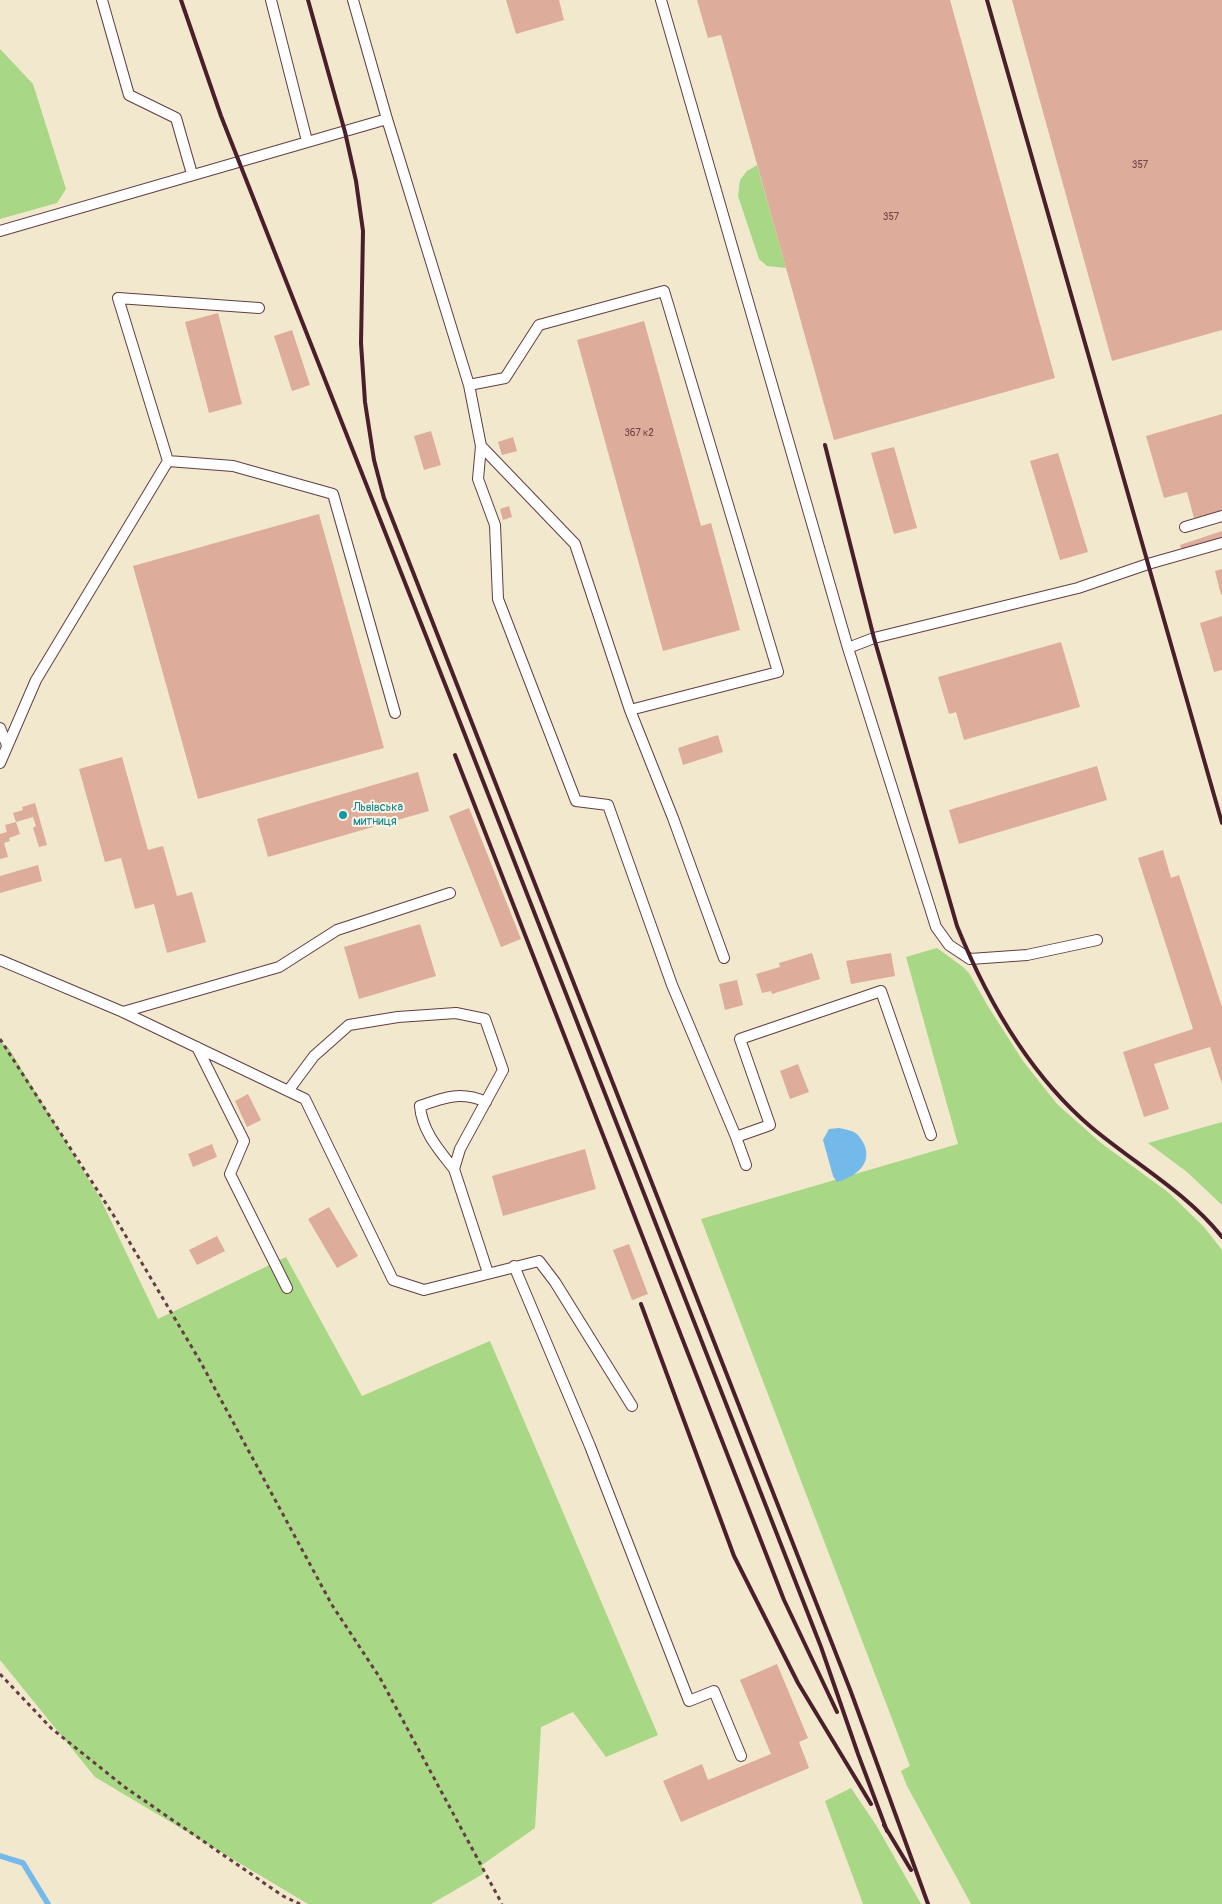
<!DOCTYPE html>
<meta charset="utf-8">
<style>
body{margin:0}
canvas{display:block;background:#f1e8cd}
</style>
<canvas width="1222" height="1904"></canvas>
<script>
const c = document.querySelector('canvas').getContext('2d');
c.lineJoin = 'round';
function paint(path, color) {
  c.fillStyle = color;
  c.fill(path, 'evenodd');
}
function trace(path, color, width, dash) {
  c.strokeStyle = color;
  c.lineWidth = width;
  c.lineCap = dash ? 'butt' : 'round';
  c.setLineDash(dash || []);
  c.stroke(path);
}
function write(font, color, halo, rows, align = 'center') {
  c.font = font + ' Pangolin,sans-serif';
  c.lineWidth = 4;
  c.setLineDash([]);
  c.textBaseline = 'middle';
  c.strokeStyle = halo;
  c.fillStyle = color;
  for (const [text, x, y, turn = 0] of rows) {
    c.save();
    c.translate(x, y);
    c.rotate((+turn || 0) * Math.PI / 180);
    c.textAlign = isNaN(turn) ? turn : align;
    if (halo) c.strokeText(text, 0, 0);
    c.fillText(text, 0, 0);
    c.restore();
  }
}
const green = new Path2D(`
 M 0,49 L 33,84 L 66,189 L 57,203 L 0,219 Z
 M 757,165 L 786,268 L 767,266 L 759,259 L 738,196 L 740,180 L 747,171 Z
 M 937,948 L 963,967 L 969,973 L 989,1008 L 1023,1061 L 1057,1104 L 1101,1143 L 1169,1193 L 1204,1227 L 1222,1250 L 1222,1904 L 971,1904 L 907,1786 L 901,1771 L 910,1766 L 701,1219 L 958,1144 L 906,957 Z
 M 0,1042 L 8,1047 L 100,1198 L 158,1319 L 286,1257 L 362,1396 L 490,1341 L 658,1735 L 606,1757 L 573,1712 L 541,1727 L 535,1828 L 482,1865 L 483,1874 L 431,1904 L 308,1904 L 95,1777 L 0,1660 Z
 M 1222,1122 L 1222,1205 L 1187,1172 L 1148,1143 Z
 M 851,1788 L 876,1825 L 921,1904 L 863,1904 L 825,1801 Z`);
const water = new Path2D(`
 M 839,1128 C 844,1129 850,1130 854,1132 C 858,1134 862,1140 864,1144 C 873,1164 855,1177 837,1182 L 833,1176 L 823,1140 L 829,1129 Z`);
const stream = new Path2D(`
 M 0,1856 L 23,1863 L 48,1904`);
const building = new Path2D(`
 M 506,0 L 559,0 L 564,20 L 516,34 Z
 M 697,0 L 950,0 L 1055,378 L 834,440 L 721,35 L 708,38 Z
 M 1012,0 L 1222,0 L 1222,330 L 1112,361 Z
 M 218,313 L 242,404 L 209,413 L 185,322 Z
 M 644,321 L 701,526 L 711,523 L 740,630 L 663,651 L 577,340 Z
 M 292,330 L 310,385 L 292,391 L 274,336 Z
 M 1222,414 L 1222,511 L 1194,518 L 1187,492 L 1164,498 L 1146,436 Z
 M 431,431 L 441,465 L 424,470 L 414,436 Z
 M 513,437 L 517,451 L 502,455 L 498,442 Z
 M 894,447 L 917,528 L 894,534 L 871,453 Z
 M 1058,453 L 1088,552 L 1060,560 L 1030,461 Z
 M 509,506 L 512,517 L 503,520 L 500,509 Z
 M 319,514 L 384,748 L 198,799 L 133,566 Z
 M 1222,531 L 1222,540 L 1183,553 L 1180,545 Z
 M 1222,569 L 1222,594 L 1221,595 L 1215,571 Z
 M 1222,616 L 1222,670 L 1214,672 L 1200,623 Z
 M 1061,642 L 1080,707 L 964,740 L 956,712 L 949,714 L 938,677 Z
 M 718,735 L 723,752 L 683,765 L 678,748 Z
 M 122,757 L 148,850 L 163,846 L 177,896 L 192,892 L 206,942 L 167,953 L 154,904 L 135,909 L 121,858 L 105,862 L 79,769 Z
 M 1097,766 L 1107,800 L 959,844 L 949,810 Z
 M 418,772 L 429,811 L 268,857 L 257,819 Z
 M 35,803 L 47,845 L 39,847 L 33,828 L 36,826 L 33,817 L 16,822 L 13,813 L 23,810 L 22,807 Z
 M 469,808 L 521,939 L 501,947 L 449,816 Z
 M 16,822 L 20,834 L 9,838 L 10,841 L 4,843 L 8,857 L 0,859 L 0,834 L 7,832 L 5,825 Z
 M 1163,850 L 1171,878 L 1179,875 L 1222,1007 L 1222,1084 L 1210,1047 L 1154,1064 L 1169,1109 L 1144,1117 L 1123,1052 L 1193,1029 L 1138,858 Z
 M 38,865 L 42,881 L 0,893 L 0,876 Z
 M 420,924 L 436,976 L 359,999 L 344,947 Z
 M 812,953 L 820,979 L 772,994 L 771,991 L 762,993 L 756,974 L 780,967 L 779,963 Z
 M 891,953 L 895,976 L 851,984 L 846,961 Z
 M 737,980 L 743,1005 L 725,1010 L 719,984 Z
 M 798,1064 L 809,1092 L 790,1099 L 780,1071 Z
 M 248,1094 L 261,1120 L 247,1127 L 235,1101 Z
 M 212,1144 L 217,1157 L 193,1167 L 188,1154 Z
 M 585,1149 L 596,1189 L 503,1216 L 492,1176 Z
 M 329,1207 L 358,1256 L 337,1268 L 308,1219 Z
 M 217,1236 L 225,1251 L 197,1265 L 189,1250 Z
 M 629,1244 L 648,1294 L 632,1300 L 613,1250 Z
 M 777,1664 L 808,1738 L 799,1742 L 809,1768 L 681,1822 L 663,1781 L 702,1764 L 708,1780 L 771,1754 L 740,1680 Z`);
const path = new Path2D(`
 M 0,1039 L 114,1216 L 200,1361 L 332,1605 L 380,1678 L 502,1904
 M 0,1674 L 51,1728 L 126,1788 L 283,1896 L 300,1904`);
const lane = new Path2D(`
 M 102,0 L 129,95 L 176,118 L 192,174
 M 271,0 L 307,141
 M 353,0 L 387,119 L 469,385 L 481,446 L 575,544 L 630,710 L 778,672 L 664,291 L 539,325 L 505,378 L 469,385
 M 661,0 L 848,648 L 936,927 L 949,945 L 970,959 L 1027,955 L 1097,940
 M 0,231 L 387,119
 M 481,446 L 478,479 L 495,525 L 498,599 L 576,801 L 608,805 L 672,985 L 736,1137 L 746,1165
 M 168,461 L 233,466 L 333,494 L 395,713
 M 1185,527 L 1222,516
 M 848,648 L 874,638 L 1078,588 L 1148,564 L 1222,543
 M 630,710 L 673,818 L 724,958
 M 0,728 L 7,745
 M 0,763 L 36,680 L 168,461 L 118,298 L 259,308
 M 0,960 L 123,1012 L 305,1099 L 393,1280 L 424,1290 L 539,1261 L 555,1282 L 632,1406
 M 123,1012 L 279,967 L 337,930 L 450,893
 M 197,1047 L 244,1141 L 230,1174 L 287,1288
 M 288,1091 L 314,1056 L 349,1025 L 398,1017 L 456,1013 L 485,1019 L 503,1070 L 460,1149 L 454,1169 L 488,1273
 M 736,1137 L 770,1125 L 740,1039 L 881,991 L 931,1135
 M 454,1169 C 439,1150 422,1131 420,1106 C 445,1097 461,1091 486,1102
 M 514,1266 L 590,1446 L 689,1701 L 714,1691 L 741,1756`);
const rail = new Path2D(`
 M 181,0 L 221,116 L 456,712 L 821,1647 L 858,1754 L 887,1831
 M 308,0 L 345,132 L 356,181 L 363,231 L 361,343 L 365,402 L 374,460 L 384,498 L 851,1692 L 928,1904
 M 987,0 L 1222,823
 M 825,445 L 874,638 L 957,926 C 987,1000 1030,1075 1091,1127 C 1135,1164 1186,1192 1222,1237
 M 455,755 L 784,1600 L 837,1712
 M 641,1304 L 734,1556 L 798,1683 L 871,1804
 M 884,1825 L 911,1870`);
const markers = [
 [343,815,5,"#0f9aa8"]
];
const numberNames = [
 ["357",1140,165],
 ["357",891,217],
 ["367 к2",639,433]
];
const cultureNames = [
 ["Львівська",353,808],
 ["митниця",353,822]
];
paint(green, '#a8d785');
paint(water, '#73baea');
trace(stream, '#73baea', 5.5);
paint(building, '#ddac9a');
trace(lane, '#633d43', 12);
trace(path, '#633d43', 3, [4, 4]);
trace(lane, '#fff', 10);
trace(rail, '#4a1f2b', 4);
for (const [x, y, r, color] of markers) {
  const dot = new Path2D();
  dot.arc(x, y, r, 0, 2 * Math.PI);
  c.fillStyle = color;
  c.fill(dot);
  trace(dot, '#fcf5e5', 2);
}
write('10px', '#6f4247', null, numberNames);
write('12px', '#0d838f', '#fcf5e5', cultureNames, 'left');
</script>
